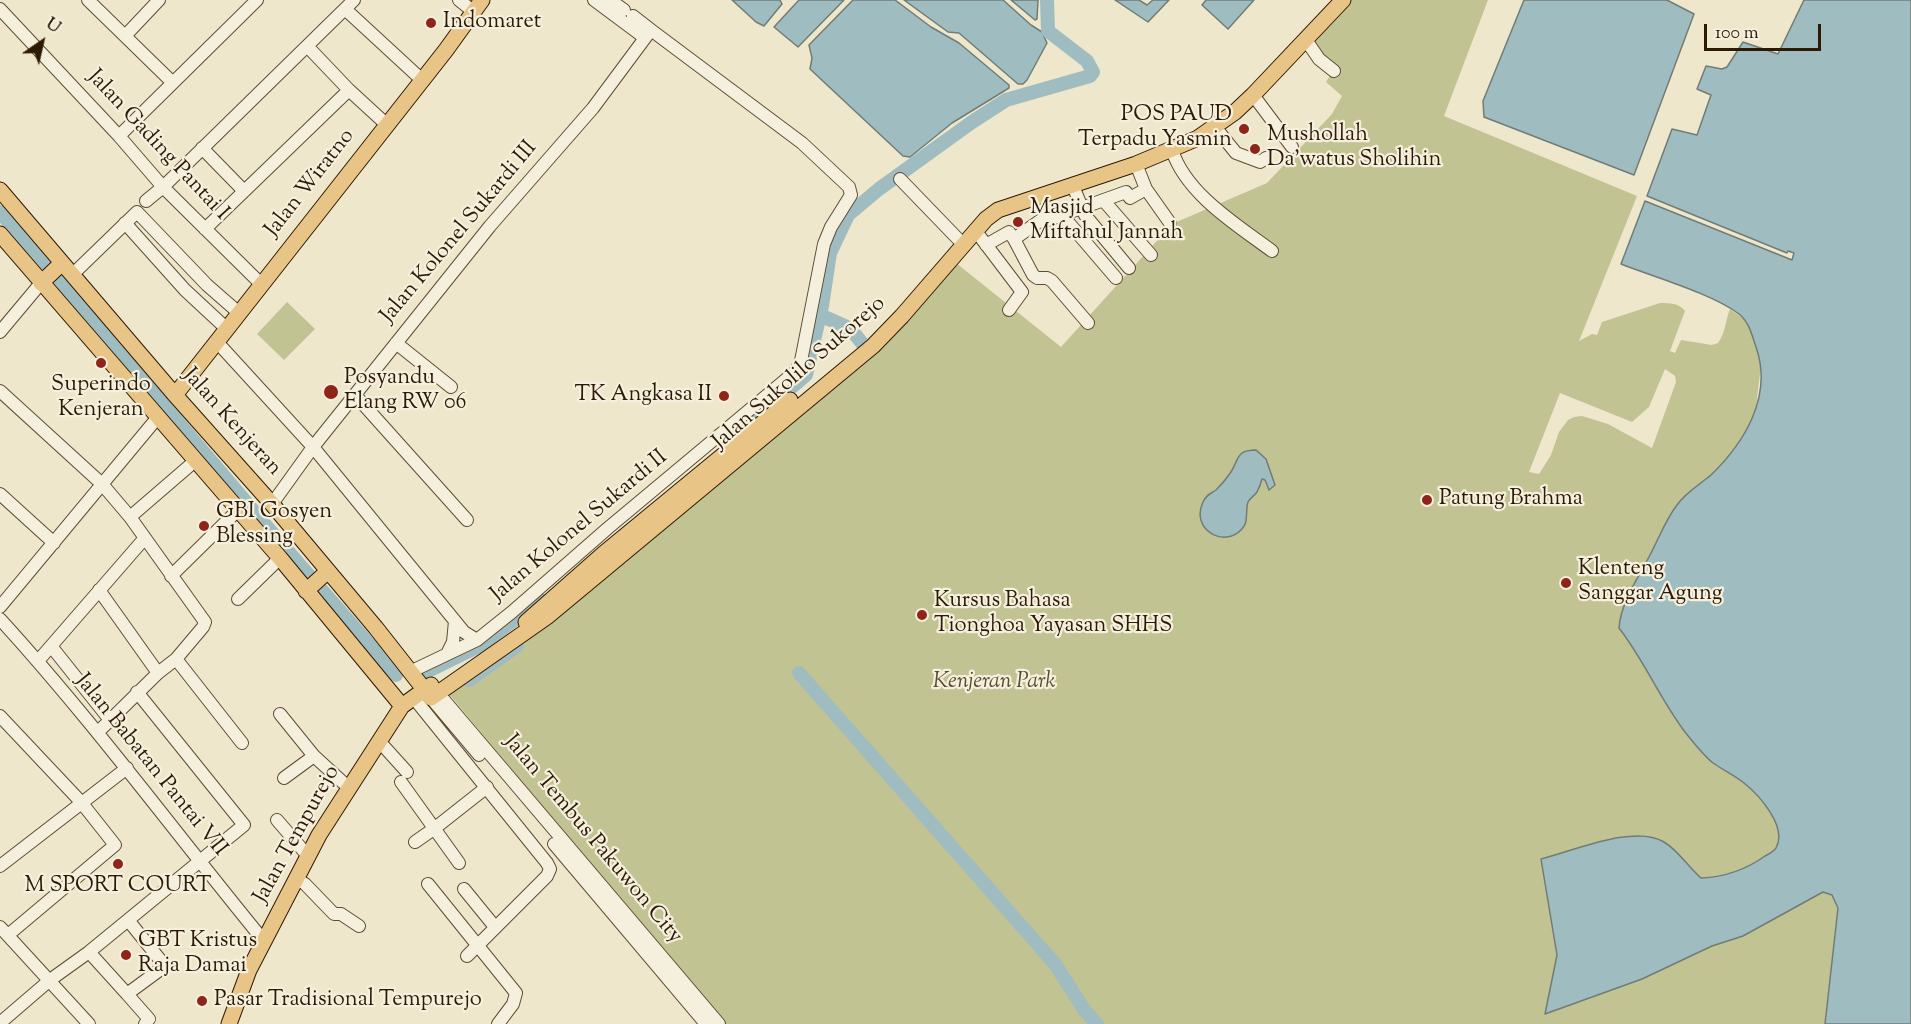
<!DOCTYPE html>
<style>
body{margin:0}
#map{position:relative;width:1911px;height:1024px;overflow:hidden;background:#efe7cb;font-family:"Sorts Mill Goudy",serif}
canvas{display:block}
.north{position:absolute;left:12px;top:12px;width:60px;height:60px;-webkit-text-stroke:4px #f5efdd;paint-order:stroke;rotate:34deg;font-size:16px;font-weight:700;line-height:24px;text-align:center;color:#2d1a05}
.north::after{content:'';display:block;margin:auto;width:21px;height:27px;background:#2d1a05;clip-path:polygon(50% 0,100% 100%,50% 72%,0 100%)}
.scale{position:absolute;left:1704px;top:24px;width:117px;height:27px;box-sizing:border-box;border:3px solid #2d1a05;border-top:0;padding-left:8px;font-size:18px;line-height:21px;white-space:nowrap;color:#2d1a05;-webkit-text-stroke:4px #f5efdd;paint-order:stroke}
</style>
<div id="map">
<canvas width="1911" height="1024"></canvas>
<div class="north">U</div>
<div class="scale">100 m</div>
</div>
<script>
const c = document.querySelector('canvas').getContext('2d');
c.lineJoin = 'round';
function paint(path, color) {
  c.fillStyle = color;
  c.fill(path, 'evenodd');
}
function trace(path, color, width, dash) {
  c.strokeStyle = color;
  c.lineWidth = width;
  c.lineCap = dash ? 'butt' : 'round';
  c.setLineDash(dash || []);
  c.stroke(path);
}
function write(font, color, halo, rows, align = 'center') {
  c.font = font + ' "Sorts Mill Goudy",serif';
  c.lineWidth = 4.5;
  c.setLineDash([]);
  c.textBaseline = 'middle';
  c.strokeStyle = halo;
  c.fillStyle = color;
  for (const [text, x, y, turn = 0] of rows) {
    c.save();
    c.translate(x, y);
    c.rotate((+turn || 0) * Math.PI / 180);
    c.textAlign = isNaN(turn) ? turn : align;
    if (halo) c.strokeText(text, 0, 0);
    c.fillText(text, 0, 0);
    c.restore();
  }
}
const green = new Path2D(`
 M 1343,0 L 1488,0 L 1444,116 L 1637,196 L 1579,341 L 1592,334 L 1597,335 L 1602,322 L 1660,303 C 1670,303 1679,303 1685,311 L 1670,351 L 1675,353 L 1681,340 L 1712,345 L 1718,343 C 1726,332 1725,321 1730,309 L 1748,322 L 1761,365 L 1755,415 L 1748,430 L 1727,459 L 1708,478 L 1694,487 L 1659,537 L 1631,591 L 1619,628 C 1644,660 1660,699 1685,732 C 1693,742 1703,755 1713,763 C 1722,770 1734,775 1744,783 C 1756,792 1779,818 1780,834 C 1780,845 1773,851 1765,856 C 1747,869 1724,877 1701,878 L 1663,842 L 1615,839 L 1542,859 L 1557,955 L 1545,1014 L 1642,979 L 1712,946 L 1743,936 L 1823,892 L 1832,895 L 1838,908 L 1825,1024 L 726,1024 L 673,963 L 444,688 L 904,313 L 951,259 L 1061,347 L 1172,224 L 1267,183 L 1332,114 L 1342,96 L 1326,82 L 1333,71 L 1306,40 ZM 1665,369 L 1675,376 L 1676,382 L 1652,448 L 1608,424 L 1582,416 L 1574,417 L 1568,420 L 1559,432 L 1551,455 L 1539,474 L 1529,472 L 1560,393 L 1632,422 L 1649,407 Z
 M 287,302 L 315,329 L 284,360 L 257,334 Z`);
const water = new Path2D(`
 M 732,0 L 780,0 L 782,4 L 764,26 L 756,22 Z
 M 799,0 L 844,0 L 798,47 L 774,27 Z
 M 853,0 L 895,0 L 931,27 L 959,43 L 1009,85 L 1009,88 L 952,123 L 910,157 L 903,156 L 810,69 L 812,58 L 809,45 Z
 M 904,0 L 1003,0 L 1031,25 L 1042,32 L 1047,43 L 1027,80 L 1023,84 L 1018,84 L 959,33 L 948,32 Z
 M 1011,0 L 1038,0 L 1037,19 L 1035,20 Z
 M 1115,0 L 1139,0 L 1147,5 L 1153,0 L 1169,0 L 1148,22 Z
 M 1206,0 L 1254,0 L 1228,29 L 1202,5 Z
 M 1524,0 L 1667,0 L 1694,14 L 1634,175 L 1484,117 L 1483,101 Z
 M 1804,0 L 1911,0 L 1911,1024 L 1825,1024 L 1838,908 L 1832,895 L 1823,892 L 1743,936 L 1712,946 L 1642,979 L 1545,1014 L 1557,955 L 1541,859 C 1574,851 1634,824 1664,842 C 1679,851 1688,867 1701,878 C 1724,877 1747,869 1765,856 C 1769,854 1774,851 1776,848 C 1788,827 1759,795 1744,783 C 1734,775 1723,770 1713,763 C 1703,755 1693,742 1685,732 C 1660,699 1644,660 1619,628 C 1621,601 1639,577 1651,553 C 1659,538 1666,519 1677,505 C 1686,492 1699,485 1711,475 C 1744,443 1772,398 1757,350 C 1752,336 1750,323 1739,314 C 1713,294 1654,277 1621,264 L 1645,201 L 1792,260 L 1794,253 L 1788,251 L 1787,253 L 1647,196 L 1672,129 L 1697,135 L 1711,95 L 1697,89 L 1706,66 L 1722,69 L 1727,67 L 1743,42 L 1778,54 Z
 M 1256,450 L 1266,459 L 1275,485 L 1269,490 L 1265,480 L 1262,479 C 1261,483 1259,488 1257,492 C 1254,496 1250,498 1248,502 C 1245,511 1249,522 1242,529 C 1224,549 1190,529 1203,502 C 1206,495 1210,494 1216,490 C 1221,485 1227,478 1231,472 C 1239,459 1236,450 1256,450 Z`);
const river = new Path2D(`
 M 0,212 L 279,541 L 396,675
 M 820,315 L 851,329 L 868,351
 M 739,432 L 806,375 L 822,306 L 830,253 L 848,215 L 879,189 L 972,122 L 1006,100 L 1090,76 L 1093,72 L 1087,61 L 1048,31 L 1047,0
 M 424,673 L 479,646 L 541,600
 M 799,673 L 1055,964 L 1085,1011 L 1097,1024
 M 469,680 L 517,646`);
const minor = new Path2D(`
 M 88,0 L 172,82
 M 459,0 L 474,12
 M 594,0 L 645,38
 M 610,0 L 624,10
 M 0,9 L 119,136 L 163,187 L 261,284
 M 345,9 L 422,80
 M 633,16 L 651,30
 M 125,36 L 159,0
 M 1306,40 L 1319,59 L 1334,71
 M 307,46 L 349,90 L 386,124
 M 1253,95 L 1292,147
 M 1215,127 L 1236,153 L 1260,162 L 1266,158
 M 119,136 L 257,0
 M 202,148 L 244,191
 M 1172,150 C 1186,194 1237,225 1272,251
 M 1136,164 L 1146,189 L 1170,223
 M 900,179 L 958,239
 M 1073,186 L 1085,215 L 1129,268
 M 146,201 L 163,187 L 354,0
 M 1104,201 L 1151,255
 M 1062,215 L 1126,192 L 1130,198 L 1146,189
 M 125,223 L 185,290 L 227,329
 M 205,229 L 349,90
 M 975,230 L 1022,292 L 1009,310
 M 1014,239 L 1033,275 L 1037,278 L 1047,278 L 1052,281 L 1088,323
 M 986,245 L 1009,232 L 1014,239 L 1044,218 L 1047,220 L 1062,215 L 1116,278
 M 72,275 L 137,212 L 207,285 L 239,313
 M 0,332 L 41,283
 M 217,342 L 313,447 L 455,621 L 464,632 L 477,640
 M 396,343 L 451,387
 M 0,391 L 102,484 L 130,517 L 205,622 L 203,627 L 176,659 L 158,673 L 98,732
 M 355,395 L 467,520
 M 0,494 L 54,543
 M 272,504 L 313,447 L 490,226 L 593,108 L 651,30 L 802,143 L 849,187 L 851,195 L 831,227 L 824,244 L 801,361 L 796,371 L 608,528 L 512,612 L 477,640 L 412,671
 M 130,517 L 195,461
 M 171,576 L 237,511
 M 99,590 L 158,673
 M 238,599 L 280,558
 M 0,607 L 158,417
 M 0,619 C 94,722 176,834 264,941
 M 51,646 L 110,720
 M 448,652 L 453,642 L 455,621
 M 176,659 L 242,743
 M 38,661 L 144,539
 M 438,693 L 719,1024
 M 413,697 L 547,863 L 550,869 L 547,876 L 467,956
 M 431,698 L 479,755
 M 280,714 L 314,756 L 349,788
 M 0,716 L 81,802 L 115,845 L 8,935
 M 379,741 L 407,772
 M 284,778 L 314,756
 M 401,782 L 459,863
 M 277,820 L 308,856
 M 415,842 L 435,828 L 487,787
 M 554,844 L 706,1024
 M 0,866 L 127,768
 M 297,879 L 305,884 L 334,914 L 341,914 L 359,926
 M 428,884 L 516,993 L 513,1004 L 498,1024
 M 464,889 L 495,927
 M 0,927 L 89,1024
 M 89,952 L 127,994 L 161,969 L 161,961 L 128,920
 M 127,994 L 149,1019 L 145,1024
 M 0,1023 L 50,980 L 89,952 L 244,825 L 137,692`);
const major = new Path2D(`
 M 0,190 L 175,395 L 272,504 L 376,628 L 431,698 L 548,616 L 873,346 L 902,316 L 986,219 L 998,210 L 1136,164 L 1198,138 L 1235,112 L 1253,95 L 1343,0
 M 0,234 L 280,558 L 402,706
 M 41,283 L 62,263
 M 175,395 L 446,50 L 482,0
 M 306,591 L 328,571
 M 526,622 L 603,554 L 790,400
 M 229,1024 L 249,970 L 319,835 L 402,706 L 431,685`);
const markers = [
 [431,23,6,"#8f2418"],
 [1244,129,6,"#8f2418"],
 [1255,149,6,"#8f2418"],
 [1018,222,6,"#8f2418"],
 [101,363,6,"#8f2418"],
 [331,392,8,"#8f2418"],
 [724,396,6,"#8f2418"],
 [1427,500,6,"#8f2418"],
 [204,526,6,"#8f2418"],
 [1566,583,6,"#8f2418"],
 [922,615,6,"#8f2418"],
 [118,864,6,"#8f2418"],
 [126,955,6,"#8f2418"],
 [202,1001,6,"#8f2418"]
];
const poiNames = [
 ["Indomaret",443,23],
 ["POS PAUD",1232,116,"right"],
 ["Terpadu Yasmin",1232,141,"right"],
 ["Mushollah",1267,136],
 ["Da'watus Sholihin",1267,161],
 ["Masjid",1030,209],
 ["Miftahul Jannah",1030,234],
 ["Posyandu",344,379],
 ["Elang RW 06",344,404],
 ["Superindo",101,386,"center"],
 ["Kenjeran",101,411,"center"],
 ["TK Angkasa II",712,396,"right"],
 ["Patung Brahma",1439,500],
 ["GBI Gosyen",216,513],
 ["Blessing",216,538],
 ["Klenteng",1578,570],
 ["Sanggar Agung",1578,595],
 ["Kursus Bahasa",934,602],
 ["Tionghoa Yayasan SHHS",934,627],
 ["M SPORT COURT",118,887,"center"],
 ["GBT Kristus",138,942],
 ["Raja Damai",138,967],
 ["Pasar Tradisional Tempurejo",214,1001]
];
const streetNames = [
 ["Jalan Gading Pantai I",157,146,47],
 ["Jalan Wiratno",311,184,-52],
 ["Jalan Kolonel Sukardi III",460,233,-50],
 ["Jalan Sukolilo Sukorejo",800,374,-41],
 ["Jalan Kenjeran",231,423,48],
 ["Jalan Kolonel Sukardi II",580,527,-40],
 ["Jalan Babatan Pantai VII",150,766,51],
 ["Jalan Tempurejo",298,835,-61],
 ["Jalan Tembus Pakuwon City",592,840,50]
];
const parkNames = [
 ["Kenjeran Park",994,683]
];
paint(green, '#c1c392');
paint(water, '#9fbdc1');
trace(water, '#717c76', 1.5);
trace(river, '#9fbdc1', 14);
trace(minor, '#5e4d36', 14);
trace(major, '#2d1a05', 17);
trace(minor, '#f5efdd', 12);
trace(major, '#e8c486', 15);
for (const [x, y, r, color] of markers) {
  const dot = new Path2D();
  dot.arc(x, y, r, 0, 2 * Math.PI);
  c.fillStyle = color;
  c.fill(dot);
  trace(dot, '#f5efdd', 2);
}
write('22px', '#2d1a05', '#f5efdd', poiNames, 'left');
write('22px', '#2d1a05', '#f5efdd', streetNames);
write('italic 22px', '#594d2f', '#f5efdd', parkNames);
</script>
